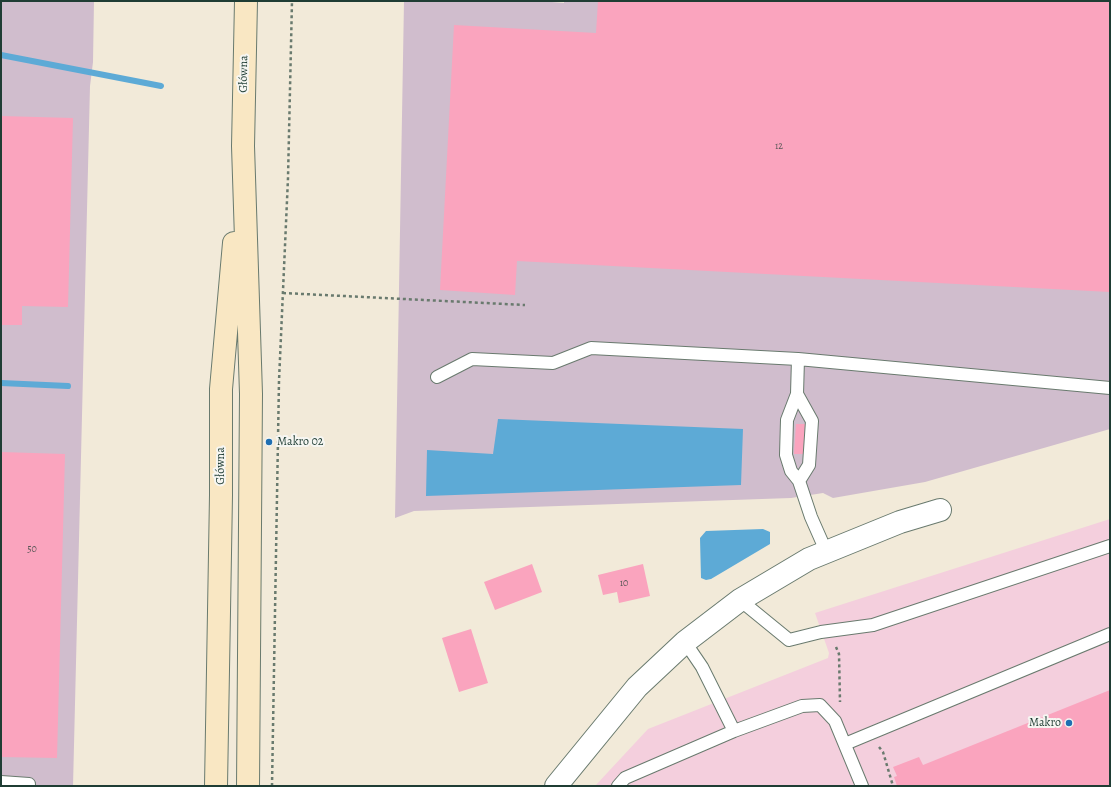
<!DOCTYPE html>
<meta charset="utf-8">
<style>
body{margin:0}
#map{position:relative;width:1111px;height:787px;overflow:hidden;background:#f2ead9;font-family:Alegreya,serif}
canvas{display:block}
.frame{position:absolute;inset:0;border:2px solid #1f3d34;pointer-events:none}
</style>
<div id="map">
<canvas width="1111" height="787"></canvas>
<div class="frame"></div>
</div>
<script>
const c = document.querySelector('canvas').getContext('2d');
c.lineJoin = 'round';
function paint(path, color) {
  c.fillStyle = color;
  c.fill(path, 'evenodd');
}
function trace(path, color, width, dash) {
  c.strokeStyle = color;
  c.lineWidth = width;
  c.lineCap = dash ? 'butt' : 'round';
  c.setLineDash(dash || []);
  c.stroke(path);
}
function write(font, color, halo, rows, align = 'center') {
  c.font = font + ' Alegreya,serif';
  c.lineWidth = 4;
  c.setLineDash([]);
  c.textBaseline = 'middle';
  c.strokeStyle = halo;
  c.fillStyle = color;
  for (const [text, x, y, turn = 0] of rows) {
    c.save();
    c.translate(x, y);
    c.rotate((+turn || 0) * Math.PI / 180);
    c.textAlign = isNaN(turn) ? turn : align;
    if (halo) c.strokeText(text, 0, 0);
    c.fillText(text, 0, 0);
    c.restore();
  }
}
const built = new Path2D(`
 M 1110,519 L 1110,786 L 595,786 L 648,729 L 828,658 L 829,653 L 815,613 Z`);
const industrial = new Path2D(`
 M 1,1 L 94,1 L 93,62 L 90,86 L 73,786 L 1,786 Z
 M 404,1 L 540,1 L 564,3 L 564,1 L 1110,1 L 1110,429 L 925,482 L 833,498 L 823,493 L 791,498 L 414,511 L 395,518 Z`);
const water = new Path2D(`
 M 498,419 L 743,429 L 741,485 L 426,496 L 427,450 L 493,454 Z
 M 763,529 L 770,532 L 770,544 L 711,579 L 706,580 L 701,578 L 700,538 L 706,531 Z`);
const stream = new Path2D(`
 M 1,55 L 161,86
 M 1,383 L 68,386`);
const building = new Path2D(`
 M 598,1 L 1110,1 L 1110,292 L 517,261 L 515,295 L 440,290 L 454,25 L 596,33 Z
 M 1,116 L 73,118 L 68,307 L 22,306 L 22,325 L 1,325 Z
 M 796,424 L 805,424 L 803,454 L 794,454 Z
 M 1,452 L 65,454 L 57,758 L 1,757 Z
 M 532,564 L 542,592 L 495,610 L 484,582 Z
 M 643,564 L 650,596 L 619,603 L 617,592 L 603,595 L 598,575 Z
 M 471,629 L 488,683 L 459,692 L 442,638 Z
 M 1110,690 L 1110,786 L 897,786 L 894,777 L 897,776 L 893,767 L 919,757 L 923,765 Z`);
const path = new Path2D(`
 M 283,293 L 525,305
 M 836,647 L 839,654 L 840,702
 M 879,747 L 883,752 L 893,786
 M 272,786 L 279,381 L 288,178 L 292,1`);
const lane = new Path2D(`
 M 798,359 L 797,394 L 787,420 L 786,455 L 791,471 L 799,481 L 811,517 L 826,551
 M 437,377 L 472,359 L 553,363 L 591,348 L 798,359 L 1110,388
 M 797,394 L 812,421 L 809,465 L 799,481
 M 740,600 L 789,640 L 821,632 L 873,625 L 1110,546
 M 685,642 L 702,667 L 734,731
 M 845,744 L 1110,634
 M 1,782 L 29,784
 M 618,786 L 625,778 L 734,731 L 802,706 L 820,705 L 835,721 L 862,786`);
const street = new Path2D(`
 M 556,786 L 637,687 L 685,642 L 740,600 L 809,559 L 900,522 L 940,510`);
const secondary = new Path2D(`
 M 246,1 L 243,146 L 251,394 L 248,786
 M 216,786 L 221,495 L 221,389 L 234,243`);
const markers = [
 [269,442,4,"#1f6fb2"],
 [1069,723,4,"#1f6fb2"]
];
const numberNames = [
 ["12",779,147],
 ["50",32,550],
 ["10",624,584]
];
const streetNames = [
 ["Główna",244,74,-89],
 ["Główna",221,466,-90]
];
const poiNames = [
 ["Makro 02",277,442],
 ["Makro",1061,723,"right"]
];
paint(built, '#f4cfdd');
paint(industrial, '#d0bdcd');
paint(water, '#5daad6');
trace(stream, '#5daad6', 6);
paint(building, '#faa4be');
trace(lane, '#697a6e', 14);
trace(street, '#697a6e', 24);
trace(secondary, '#697a6e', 24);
trace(path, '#697a6e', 2.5, [3, 3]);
trace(lane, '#fff', 12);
trace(street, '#fff', 22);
trace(secondary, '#f9e7c3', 22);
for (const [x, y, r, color] of markers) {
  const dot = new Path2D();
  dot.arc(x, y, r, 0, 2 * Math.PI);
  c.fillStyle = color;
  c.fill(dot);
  trace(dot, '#f6f6f2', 1.5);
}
write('10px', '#565756', null, numberNames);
write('12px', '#1f3d34', '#f6f6f2', streetNames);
write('12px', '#1f3d34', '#f6f6f2', poiNames, 'left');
</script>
